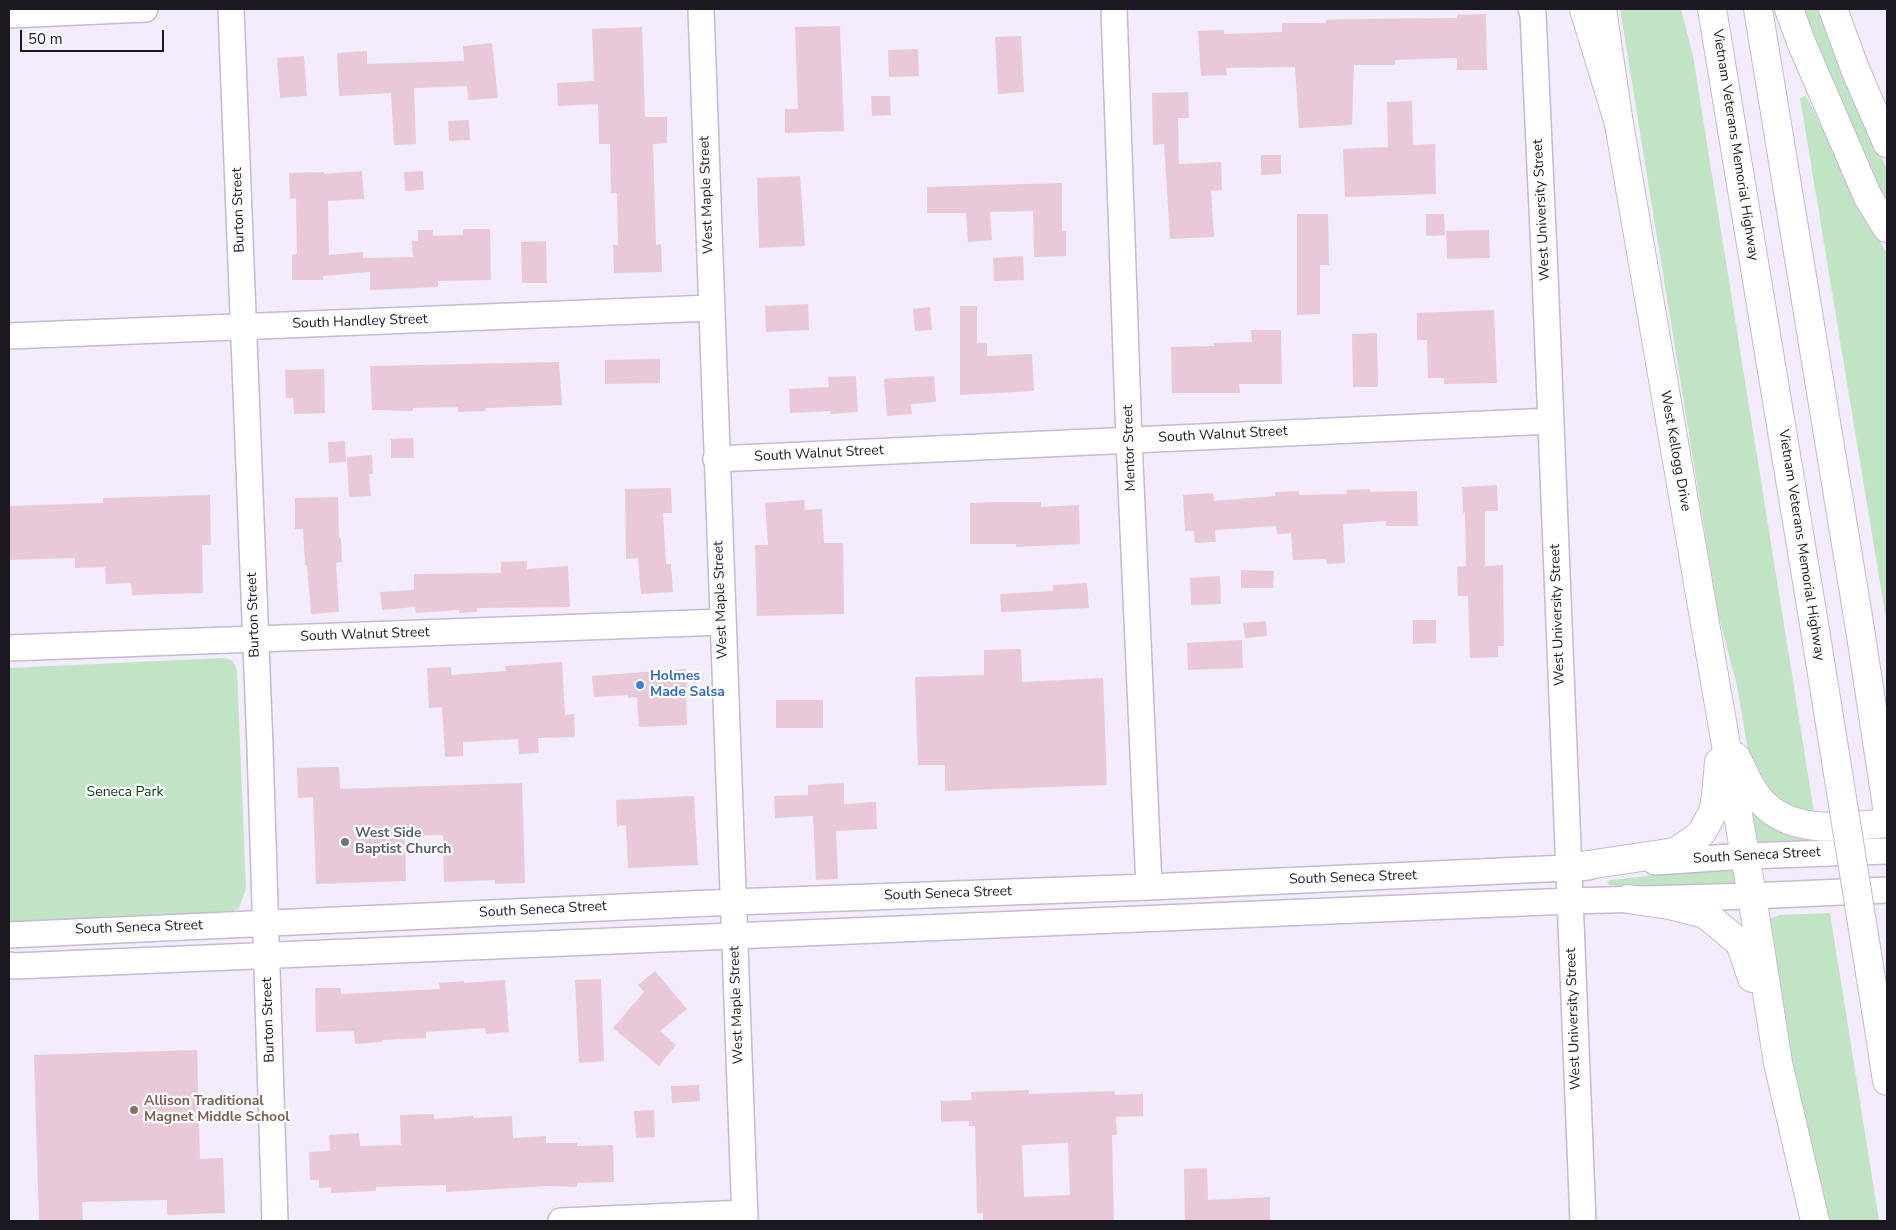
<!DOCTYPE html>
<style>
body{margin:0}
#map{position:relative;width:1896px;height:1230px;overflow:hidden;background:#f3ecfc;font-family:"Nunito Sans",sans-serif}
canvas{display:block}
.frame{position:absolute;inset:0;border:10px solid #1c1821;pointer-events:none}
.scale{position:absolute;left:20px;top:30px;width:144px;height:22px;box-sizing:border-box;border:2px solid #1c1821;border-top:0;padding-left:6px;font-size:15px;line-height:18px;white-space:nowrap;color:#1c1821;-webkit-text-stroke:4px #fff;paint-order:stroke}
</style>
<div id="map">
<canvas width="1896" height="1230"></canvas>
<div class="frame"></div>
<div class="scale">50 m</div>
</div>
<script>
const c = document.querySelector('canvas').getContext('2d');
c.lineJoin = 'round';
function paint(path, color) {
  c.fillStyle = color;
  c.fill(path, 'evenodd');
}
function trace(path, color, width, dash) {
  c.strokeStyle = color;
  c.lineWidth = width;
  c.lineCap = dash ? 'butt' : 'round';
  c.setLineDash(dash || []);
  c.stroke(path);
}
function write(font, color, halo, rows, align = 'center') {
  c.font = font + ' "Nunito Sans",sans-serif';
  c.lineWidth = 4.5;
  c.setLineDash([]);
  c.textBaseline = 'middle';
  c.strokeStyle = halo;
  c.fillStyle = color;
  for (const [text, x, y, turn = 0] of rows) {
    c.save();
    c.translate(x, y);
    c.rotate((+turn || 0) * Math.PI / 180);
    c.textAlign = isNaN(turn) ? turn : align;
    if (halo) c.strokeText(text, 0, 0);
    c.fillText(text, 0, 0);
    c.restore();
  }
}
const green = new Path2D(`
 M 1620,9 L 1681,9 L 1693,56 L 1814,812 L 1795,811 L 1771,797 L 1748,750 L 1737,686 L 1718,613 Z
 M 1801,9 L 1822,9 L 1887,170 L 1887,201 L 1859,149 Z
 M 1806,96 L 1868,219 L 1887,254 L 1887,625 L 1800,98 Z
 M 224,658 C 233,659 235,663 237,672 L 246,889 L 239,908 L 228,914 L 9,923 L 9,668 Z
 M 1753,812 L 1803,834 L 1803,840 L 1756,842 L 1750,814 Z
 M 1732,867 L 1736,886 L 1702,889 L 1609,885 L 1607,882 L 1610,880 Z
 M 1830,913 L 1879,1221 L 1830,1221 L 1798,1101 L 1766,920 L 1780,915 Z`);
const building = new Path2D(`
 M 1486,14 L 1487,70 L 1457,70 L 1457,58 L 1395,60 L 1395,65 L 1354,65 L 1352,125 L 1299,128 L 1295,67 L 1226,68 L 1227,75 L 1201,76 L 1198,31 L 1224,30 L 1224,34 L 1282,32 L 1282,23 L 1326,23 L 1326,20 L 1351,19 L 1457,18 L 1457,15 Z
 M 840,26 L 844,131 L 785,133 L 785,109 L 798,109 L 795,27 Z
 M 642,27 L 645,117 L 667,117 L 667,143 L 653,144 L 656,245 L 661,244 L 662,272 L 614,273 L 613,245 L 618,245 L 617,193 L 611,193 L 610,144 L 599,144 L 598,104 L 558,106 L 557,83 L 594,81 L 592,29 Z
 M 1021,36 L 1024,92 L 998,94 L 995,37 Z
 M 492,43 L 498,98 L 468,100 L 467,86 L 414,88 L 416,144 L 394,145 L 391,93 L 339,96 L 337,53 L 367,51 L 367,64 L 464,61 L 463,46 Z
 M 918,49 L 919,76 L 889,77 L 888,50 Z
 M 304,56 L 307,96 L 280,98 L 277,58 Z
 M 1188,92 L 1189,118 L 1178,118 L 1179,164 L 1221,162 L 1222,190 L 1211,191 L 1214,237 L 1170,239 L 1164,144 L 1153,145 L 1152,93 Z
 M 871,96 L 890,96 L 891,115 L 872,116 Z
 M 1412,101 L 1413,145 L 1435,144 L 1436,194 L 1345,197 L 1343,149 L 1388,147 L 1387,102 Z
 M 469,120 L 470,140 L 449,141 L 448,121 Z
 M 1261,155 L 1281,155 L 1281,174 L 1261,175 Z
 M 362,171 L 364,199 L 328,201 L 329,255 L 363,252 L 363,258 L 413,257 L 412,241 L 418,241 L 418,230 L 433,230 L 433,236 L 463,235 L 463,229 L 490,229 L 491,280 L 438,281 L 438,287 L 370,290 L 370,272 L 323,276 L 323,280 L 292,280 L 292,255 L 297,254 L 296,198 L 290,199 L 289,173 L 324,172 L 324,174 Z
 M 423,171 L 424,190 L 405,191 L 404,172 Z
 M 800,176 L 805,246 L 759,248 L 757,178 Z
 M 1062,183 L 1062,231 L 1066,231 L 1066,256 L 1034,257 L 1033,211 L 990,212 L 992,240 L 968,242 L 966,213 L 927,213 L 927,187 Z
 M 1297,214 L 1328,214 L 1329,265 L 1320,265 L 1320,314 L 1297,315 Z
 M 1426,214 L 1444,214 L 1445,235 L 1426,236 Z
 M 1489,230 L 1490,258 L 1447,259 L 1446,231 Z
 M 546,241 L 547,283 L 522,283 L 521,242 Z
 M 1023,256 L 1024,280 L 994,281 L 993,258 Z
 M 808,304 L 809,330 L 766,332 L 765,306 Z
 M 960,306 L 977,306 L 977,343 L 987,343 L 987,356 L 1032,354 L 1034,391 L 960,395 Z
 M 930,307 L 932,330 L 915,331 L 913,309 Z
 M 1494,310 L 1497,383 L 1444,384 L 1444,378 L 1428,378 L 1427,340 L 1417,340 L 1417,313 Z
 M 1251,330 L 1281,330 L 1282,384 L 1239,384 L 1240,393 L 1172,393 L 1171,347 L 1214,346 L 1214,343 L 1252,342 Z
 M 1377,333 L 1378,387 L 1353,387 L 1352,334 Z
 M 660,359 L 660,383 L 605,384 L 605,360 Z
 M 559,362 L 562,405 L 485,408 L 486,411 L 458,412 L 458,407 L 413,408 L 413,411 L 372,410 L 370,366 Z
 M 324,369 L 325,413 L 294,414 L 293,398 L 286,398 L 285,370 Z
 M 856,376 L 858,412 L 830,414 L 830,411 L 790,413 L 789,389 L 829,387 L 828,377 Z
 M 934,376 L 936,402 L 911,404 L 912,414 L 887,416 L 884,379 Z
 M 413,438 L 414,458 L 391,458 L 391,439 Z
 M 345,441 L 346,462 L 329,463 L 328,442 Z
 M 372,455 L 373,474 L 369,474 L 371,496 L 349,497 L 347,457 Z
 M 1497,485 L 1498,511 L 1485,511 L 1485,566 L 1503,565 L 1504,646 L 1498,646 L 1498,657 L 1470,658 L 1468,596 L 1458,596 L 1457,567 L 1466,566 L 1465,512 L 1463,513 L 1462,487 Z
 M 671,488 L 672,513 L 663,513 L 666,564 L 671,564 L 673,592 L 641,594 L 638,558 L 626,559 L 625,489 Z
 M 1370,489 L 1370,492 L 1417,491 L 1418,526 L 1386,526 L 1386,521 L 1343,524 L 1345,563 L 1327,564 L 1326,559 L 1293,560 L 1291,533 L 1277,534 L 1276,526 L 1215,530 L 1216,542 L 1195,543 L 1194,531 L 1185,531 L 1183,495 L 1213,493 L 1214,501 L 1275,496 L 1275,492 L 1299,491 L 1299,495 L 1347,494 L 1346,490 Z
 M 210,495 L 211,545 L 202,545 L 203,593 L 132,595 L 131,583 L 106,584 L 105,567 L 75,568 L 75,558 L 9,560 L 9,506 L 103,503 L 103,498 Z
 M 338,497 L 339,538 L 341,538 L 342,562 L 336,563 L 339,612 L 311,614 L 307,565 L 305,565 L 303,529 L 295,529 L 295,498 Z
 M 804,500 L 805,510 L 822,509 L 824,543 L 843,543 L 844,614 L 757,616 L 755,545 L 768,545 L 765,503 Z
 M 995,502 L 1041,502 L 1041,507 L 1079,505 L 1080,544 L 1016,547 L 1016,544 L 970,544 L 970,503 Z
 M 527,561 L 527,569 L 568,566 L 570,607 L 477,608 L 477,612 L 459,613 L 459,610 L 416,613 L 415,607 L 382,610 L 380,592 L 414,590 L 414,574 L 501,573 L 501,562 Z
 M 1241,570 L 1274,571 L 1273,588 L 1241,588 Z
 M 1220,576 L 1221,604 L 1191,605 L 1190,578 Z
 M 1087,583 L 1089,608 L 1001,612 L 1000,594 L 1053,591 L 1053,585 Z
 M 1413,620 L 1436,620 L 1436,643 L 1413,644 Z
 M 1266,621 L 1267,636 L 1245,638 L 1243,623 Z
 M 1242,640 L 1243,668 L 1188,670 L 1187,643 Z
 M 1021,649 L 1022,682 L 1103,678 L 1107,785 L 945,791 L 945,765 L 918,765 L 915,677 L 984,675 L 984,650 Z
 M 562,662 L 565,715 L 574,714 L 575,737 L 538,738 L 539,753 L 519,754 L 518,739 L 463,742 L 463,756 L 445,757 L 442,707 L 429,708 L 427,668 L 451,667 L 451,675 L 506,671 L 505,666 Z
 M 686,669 L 687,694 L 686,694 L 687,725 L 639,727 L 637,697 L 628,698 L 628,695 L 594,697 L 592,676 Z
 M 776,700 L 823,700 L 823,728 L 776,728 Z
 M 325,767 L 339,767 L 340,789 L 522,783 L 525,883 L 495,884 L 495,880 L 444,882 L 443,835 L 405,836 L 406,881 L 316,884 L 313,797 L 298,798 L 297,768 Z
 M 844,783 L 844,804 L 876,802 L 877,829 L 836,831 L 838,879 L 816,880 L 813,816 L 775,818 L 774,796 L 808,795 L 808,785 Z
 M 694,796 L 698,865 L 628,868 L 626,825 L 617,826 L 616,800 Z
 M 655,971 L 687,1009 L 660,1031 L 676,1045 L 659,1066 L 613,1028 L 644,992 L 638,985 Z
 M 601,979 L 604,1061 L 579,1063 L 575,980 Z
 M 505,980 L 509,1032 L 486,1034 L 485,1028 L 426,1032 L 426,1038 L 382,1040 L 382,1042 L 355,1044 L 354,1031 L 316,1032 L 315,988 L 341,988 L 341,994 L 440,989 L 439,983 L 464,981 L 464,983 Z
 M 197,1050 L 200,1159 L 223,1158 L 225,1213 L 167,1215 L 167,1200 L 82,1202 L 83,1221 L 39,1221 L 34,1055 Z
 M 699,1085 L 700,1101 L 672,1103 L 671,1086 Z
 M 1029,1090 L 1029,1094 L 1114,1091 L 1115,1095 L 1143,1094 L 1143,1116 L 1116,1117 L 1117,1135 L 1112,1135 L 1114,1221 L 983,1221 L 983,1213 L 977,1213 L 975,1126 L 969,1126 L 969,1121 L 941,1122 L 941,1101 L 972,1100 L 971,1092 ZM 1068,1143 L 1070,1195 L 1024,1197 L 1022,1145 Z
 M 654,1110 L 655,1137 L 636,1138 L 634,1111 Z
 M 434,1114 L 434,1119 L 473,1116 L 473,1118 L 512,1116 L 513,1138 L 546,1136 L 546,1143 L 577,1143 L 577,1146 L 613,1145 L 614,1182 L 577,1183 L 577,1187 L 549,1186 L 446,1192 L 446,1185 L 376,1187 L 376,1191 L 331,1193 L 331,1187 L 319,1188 L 319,1180 L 310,1180 L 309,1152 L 330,1151 L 329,1135 L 359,1133 L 360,1146 L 401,1145 L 400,1115 Z
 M 1207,1168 L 1208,1200 L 1270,1197 L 1270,1221 L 1185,1221 L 1184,1169 Z`);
const minor = new Path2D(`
 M 231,9 L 260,747 L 275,1221
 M 701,9 L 745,1221
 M 1114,9 L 1129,440 L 1149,887
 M 1531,9 L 1533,14 L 1545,274 L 1583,1221
 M 9,15 L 145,9
 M 9,336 L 711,308
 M 716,459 L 1551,421
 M 9,648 L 722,622
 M 1655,862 L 1746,856 L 1887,851
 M 9,935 L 733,902 L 1149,887 L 1588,867
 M 9,965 L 14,966 L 1570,901 L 1752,896 L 1887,890
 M 561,1221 L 745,1213`);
const major = new Path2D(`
 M 1584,9 L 1619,124 L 1752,896
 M 1833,9 L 1855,69 L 1887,143
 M 1736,757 C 1744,772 1750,791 1763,803 C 1795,836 1847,826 1887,823
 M 1568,868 L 1675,852 L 1695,839 L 1702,832 L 1713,812 L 1716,796 L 1719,762`);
const highway = new Path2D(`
 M 1602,9 L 1619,124
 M 1712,9 L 1815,630
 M 1758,9 L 1860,629 L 1887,807
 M 1789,9 L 1801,42 L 1868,197 L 1887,228
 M 1752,896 L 1778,1063 L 1815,1221
 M 1628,899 L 1669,905 L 1705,914 L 1740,943 L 1752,978
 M 1880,1035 L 1887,1081`);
const highwayBridge = new Path2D(`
 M 1815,630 L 1880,1035`);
const markers = [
 [640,685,5,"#3f7fe0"],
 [345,842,5,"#6b7280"],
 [134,1110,5,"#8d6e63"]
];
const streetNames = [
 ["Vietnam Veterans Memorial Highway",1735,145,81],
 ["West Maple Street",707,195,-92],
 ["Burton Street",239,210,-92],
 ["West University Street",1542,210,-93],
 ["South Handley Street",360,322,-2],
 ["South Walnut Street",1223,435,-3],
 ["Mentor Street",1130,448,-92],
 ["West Kellogg Drive",1675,451,80],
 ["South Walnut Street",819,454,-3],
 ["Vietnam Veterans Memorial Highway",1801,545,81],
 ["West Maple Street",721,600,-92],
 ["Burton Street",254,615,-92],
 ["West University Street",1558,615,-92],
 ["South Walnut Street",365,635,-2],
 ["South Seneca Street",1757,856,-3],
 ["South Seneca Street",1353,878,-2],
 ["South Seneca Street",948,894,-2],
 ["South Seneca Street",543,910,-3],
 ["South Seneca Street",139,928,-2],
 ["West Maple Street",737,1005,-92],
 ["West University Street",1574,1019,-92],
 ["Burton Street",269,1020,-92]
];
const shopNames = [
 ["Holmes",650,677],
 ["Made Salsa",650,693]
];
const parkNames = [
 ["Seneca Park",125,793]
];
const worshipNames = [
 ["West Side",355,834],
 ["Baptist Church",355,850]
];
const educationNames = [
 ["Allison Traditional",144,1102],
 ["Magnet Middle School",144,1118]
];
paint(green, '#c1e5c4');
paint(building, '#e9c9d7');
trace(minor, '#c5b9d3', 28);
trace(major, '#c5b9d3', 30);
trace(highway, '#c5b9d3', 30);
trace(minor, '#fff', 25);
trace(major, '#fff', 28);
trace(highway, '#fff', 28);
trace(highwayBridge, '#c5b9d3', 30, []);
trace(highwayBridge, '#fff', 28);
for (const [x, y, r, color] of markers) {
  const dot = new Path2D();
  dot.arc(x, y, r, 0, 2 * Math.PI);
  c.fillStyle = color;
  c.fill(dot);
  trace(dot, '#fff', 2);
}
write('14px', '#1c1821', '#fff', streetNames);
write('bold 14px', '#366cbe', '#fff', shopNames, 'left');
write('14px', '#073713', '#fff', parkNames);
write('bold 14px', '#5b616d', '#fff', worshipNames, 'left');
write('bold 14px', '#785e54', '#fff', educationNames, 'left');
</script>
